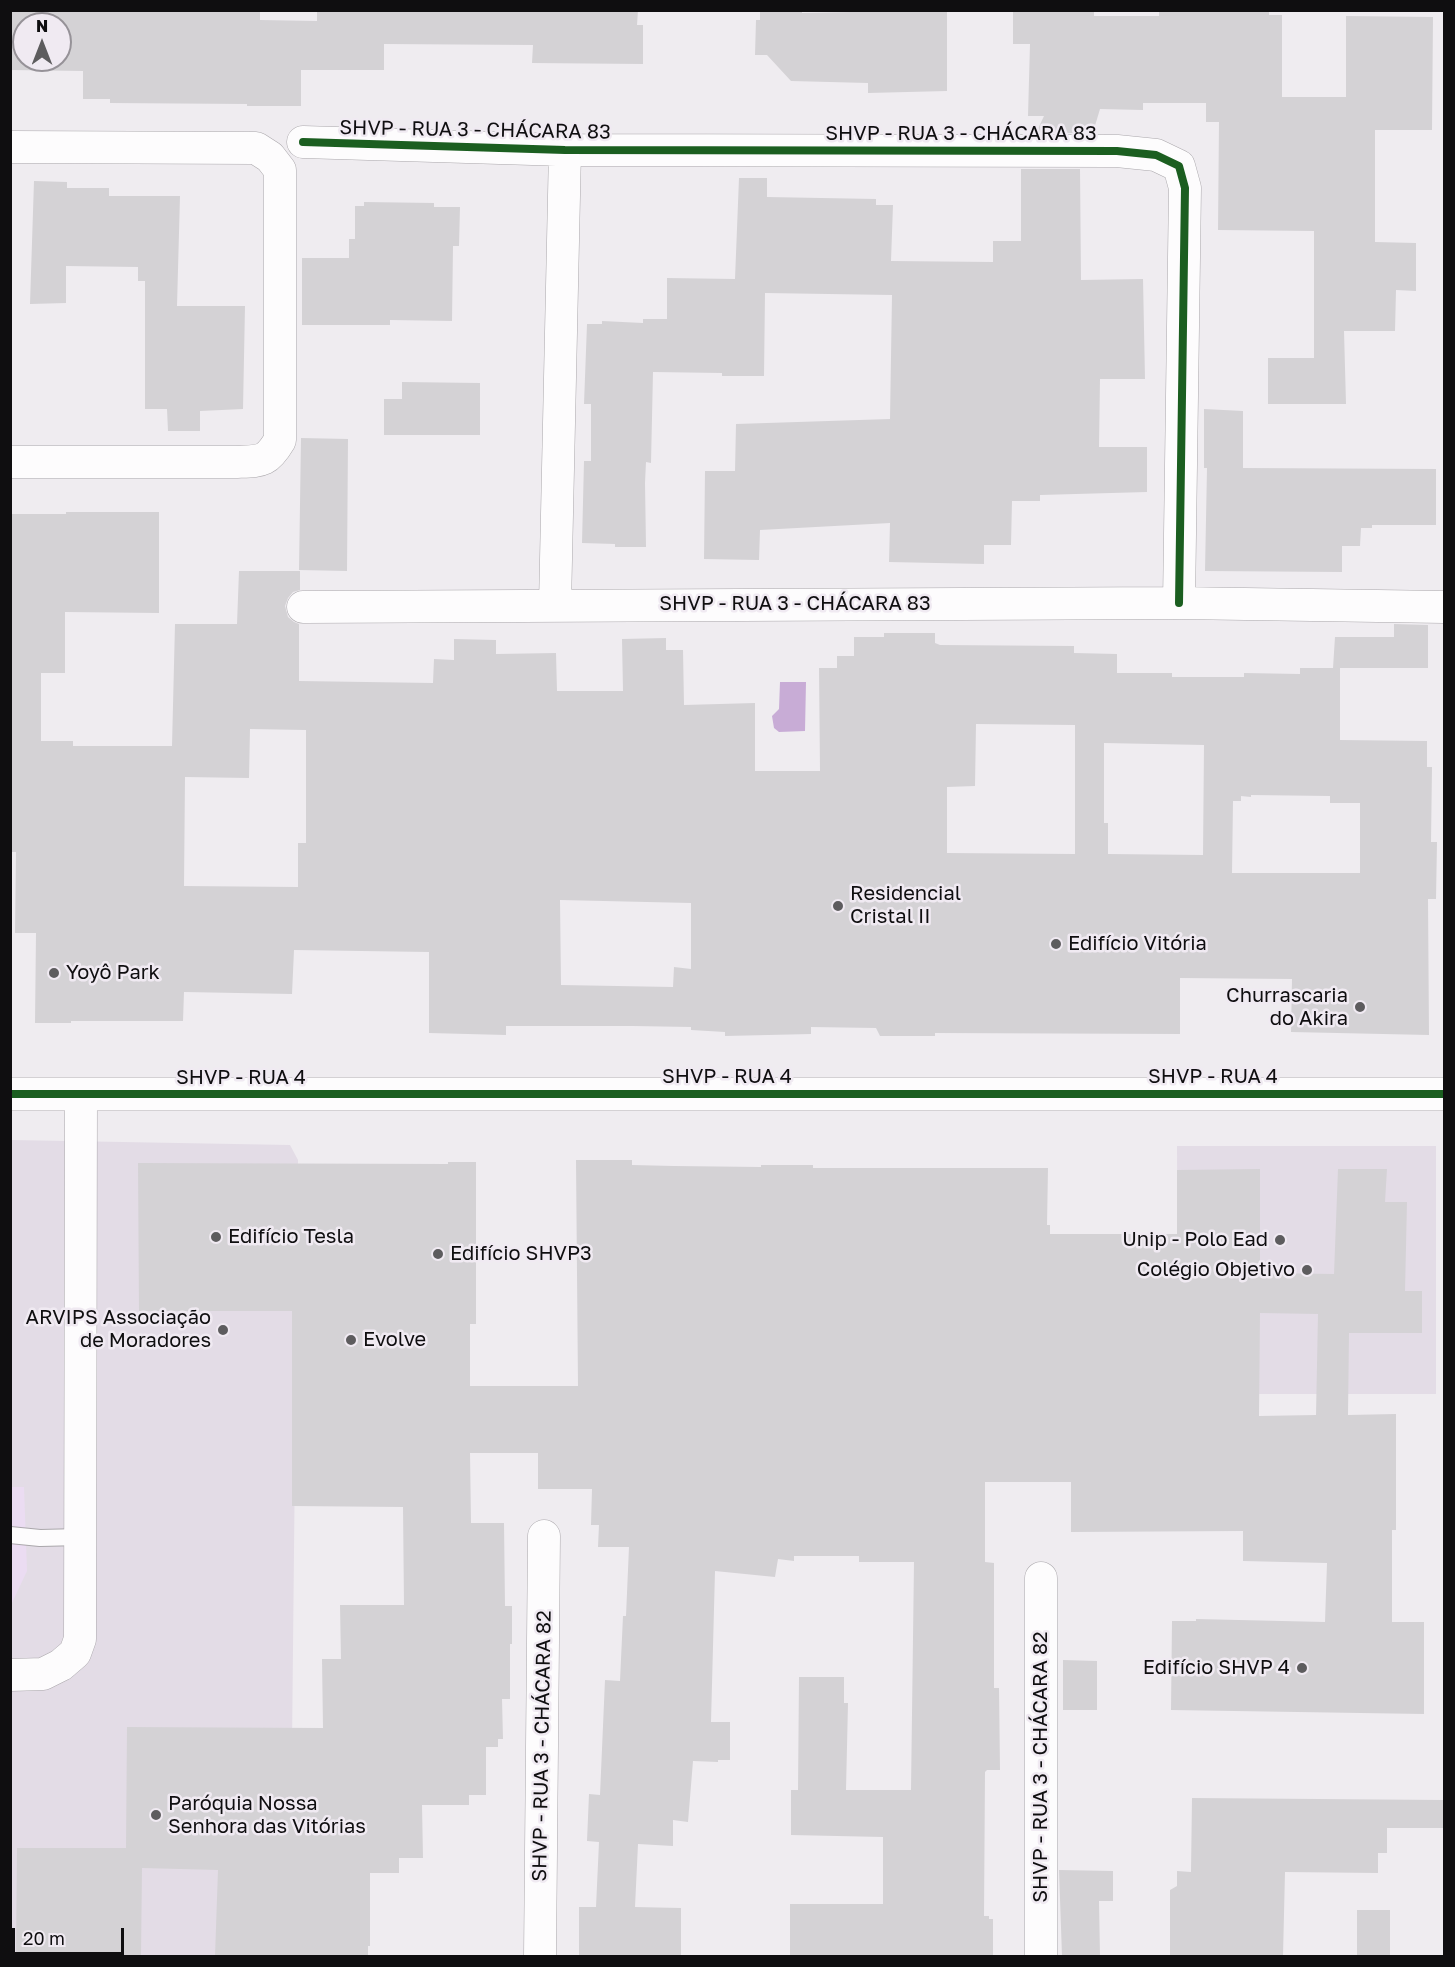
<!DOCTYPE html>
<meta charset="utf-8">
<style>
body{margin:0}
#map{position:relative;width:1455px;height:1967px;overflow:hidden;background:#efecf0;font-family:"Golos Text",sans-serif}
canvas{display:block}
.frame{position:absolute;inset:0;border:12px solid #0f0e10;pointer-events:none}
.north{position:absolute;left:12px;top:12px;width:60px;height:60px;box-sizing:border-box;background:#f0eaf2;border:2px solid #969298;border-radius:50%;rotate:0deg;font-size:16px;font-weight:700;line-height:24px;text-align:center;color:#0f0e10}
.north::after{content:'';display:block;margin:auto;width:21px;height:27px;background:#5d5c5e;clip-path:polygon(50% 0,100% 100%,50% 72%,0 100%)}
.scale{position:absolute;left:12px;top:1928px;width:112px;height:27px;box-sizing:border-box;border:3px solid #0f0e10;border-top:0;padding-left:8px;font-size:18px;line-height:21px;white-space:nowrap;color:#0f0e10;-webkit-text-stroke:4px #f0eaf2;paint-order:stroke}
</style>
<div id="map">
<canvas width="1455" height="1967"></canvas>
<div class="frame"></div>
<div class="north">N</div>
<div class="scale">20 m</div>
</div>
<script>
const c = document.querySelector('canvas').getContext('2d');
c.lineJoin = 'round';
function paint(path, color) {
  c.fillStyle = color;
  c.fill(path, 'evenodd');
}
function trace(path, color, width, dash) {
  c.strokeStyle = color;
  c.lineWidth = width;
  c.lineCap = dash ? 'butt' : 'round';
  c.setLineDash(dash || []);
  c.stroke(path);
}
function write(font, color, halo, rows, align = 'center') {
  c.font = font + ' "Golos Text",sans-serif';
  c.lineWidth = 5;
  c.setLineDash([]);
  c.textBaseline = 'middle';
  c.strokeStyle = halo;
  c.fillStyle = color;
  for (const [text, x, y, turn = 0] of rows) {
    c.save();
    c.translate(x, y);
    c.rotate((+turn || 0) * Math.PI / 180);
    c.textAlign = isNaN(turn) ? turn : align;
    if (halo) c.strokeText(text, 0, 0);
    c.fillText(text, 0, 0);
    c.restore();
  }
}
const built = new Path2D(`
 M 11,1140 L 290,1145 L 298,1160 L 292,1746 L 326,1885 L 328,1956 L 11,1956 Z
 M 1177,1146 L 1436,1146 L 1436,1394 L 1178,1394 Z`);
const green = new Path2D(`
 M 11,1487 L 24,1487 L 27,1571 L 11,1605 Z`);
const water = new Path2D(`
 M 780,682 L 806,682 L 805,731 L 779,732 L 774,728 L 772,716 L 779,709 Z`);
const building = new Path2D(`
 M 10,10 L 260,10 L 260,20 L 317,21 L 317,10 L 638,10 L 637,25 L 643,25 L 643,64 L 532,63 L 533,45 L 384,44 L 384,70 L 301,70 L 301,106 L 247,106 L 247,104 L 110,103 L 110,99 L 83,99 L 83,71 L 10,70 ZM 24,24 L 60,24 L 60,60 L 24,60 Z
 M 760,10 L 802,10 L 802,13 L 947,10 L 947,91 L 868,93 L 868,83 L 791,81 L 767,55 L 755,55 L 756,20 L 760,20 Z
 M 1013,10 L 1094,10 L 1094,16 L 1159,16 L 1159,10 L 1269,10 L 1269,15 L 1282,15 L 1282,97 L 1346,97 L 1346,16 L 1433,17 L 1432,130 L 1375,130 L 1375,242 L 1416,243 L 1416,291 L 1396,290 L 1395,331 L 1344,331 L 1346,404 L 1268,404 L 1268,358 L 1314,358 L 1314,231 L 1218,230 L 1219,122 L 1206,122 L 1206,103 L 1143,103 L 1143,110 L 1100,109 L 1094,129 L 1079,129 L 1079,133 L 1036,133 L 1044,116 L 1028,116 L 1030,44 L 1013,44 Z
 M 1021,169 L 1080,169 L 1081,280 L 1143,279 L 1145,379 L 1100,379 L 1099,447 L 1147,447 L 1147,492 L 1040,495 L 1040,501 L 1012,501 L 1011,545 L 984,545 L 984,564 L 889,562 L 890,523 L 760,530 L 759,560 L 704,559 L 705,471 L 735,471 L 736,424 L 890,419 L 892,295 L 765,293 L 764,376 L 722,376 L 722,373 L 653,372 L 651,463 L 646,462 L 645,483 L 646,547 L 615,547 L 615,544 L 582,543 L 584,461 L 591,461 L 591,404 L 584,404 L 587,324 L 602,324 L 602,321 L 643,323 L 643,319 L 667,319 L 667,278 L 735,279 L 739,178 L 767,178 L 767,197 L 876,199 L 876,205 L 893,205 L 891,261 L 993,262 L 993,241 L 1021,241 Z
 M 34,181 L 67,182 L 67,188 L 109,188 L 109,196 L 180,196 L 177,306 L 245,306 L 243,409 L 200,411 L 200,431 L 168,431 L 167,409 L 145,409 L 145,281 L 138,281 L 138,267 L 66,266 L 66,303 L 30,304 Z
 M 364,202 L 434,203 L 434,207 L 460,207 L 459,246 L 453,246 L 452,321 L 390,320 L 390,325 L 302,325 L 302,258 L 349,258 L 349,239 L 355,239 L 355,206 L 364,206 Z
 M 402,382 L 480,383 L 480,435 L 384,435 L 384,399 L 402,399 Z
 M 1204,409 L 1243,411 L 1243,468 L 1436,469 L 1436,525 L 1372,525 L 1372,528 L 1361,528 L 1360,546 L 1342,546 L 1342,572 L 1205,571 L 1207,468 L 1204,468 Z
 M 301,438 L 348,439 L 347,571 L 299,570 Z
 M 66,512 L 159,512 L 159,613 L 65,612 L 65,673 L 41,673 L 41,741 L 73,741 L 73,746 L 172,746 L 175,624 L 237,624 L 239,571 L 300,571 L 300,590 L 293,592 L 288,598 L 285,606 L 288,617 L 294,622 L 299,624 L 299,681 L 433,683 L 434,659 L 454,660 L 454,639 L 496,640 L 496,654 L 556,653 L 557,691 L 623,691 L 622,639 L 666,638 L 666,650 L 683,650 L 684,705 L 755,703 L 755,771 L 820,771 L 819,668 L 837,668 L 837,656 L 854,656 L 854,637 L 884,637 L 884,633 L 935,633 L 935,643 L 940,645 L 1074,646 L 1074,653 L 1117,654 L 1117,673 L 1172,673 L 1172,677 L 1244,677 L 1244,673 L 1300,674 L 1300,668 L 1340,668 L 1340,740 L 1427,741 L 1427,767 L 1432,767 L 1431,842 L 1437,842 L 1436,899 L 1428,899 L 1429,1035 L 1291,1032 L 1292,979 L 1180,978 L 1180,1034 L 935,1033 L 935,1036 L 880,1036 L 876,1028 L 811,1027 L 811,1034 L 725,1036 L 725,1032 L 691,1030 L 691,1027 L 633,1026 L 506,1026 L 506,1035 L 429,1033 L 429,952 L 294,950 L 292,994 L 184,992 L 183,1021 L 71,1021 L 71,1023 L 35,1023 L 36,933 L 15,933 L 16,852 L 10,852 L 10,514 L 66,514 ZM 976,724 L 1075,725 L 1075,854 L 947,853 L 947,787 L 975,786 ZM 250,729 L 306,730 L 306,843 L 298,843 L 298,887 L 184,886 L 185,777 L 249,778 ZM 1104,743 L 1204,745 L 1203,855 L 1108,854 L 1108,823 L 1104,823 ZM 1251,795 L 1330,796 L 1330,803 L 1360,803 L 1360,873 L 1232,873 L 1233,801 L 1241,801 L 1241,796 L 1251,797 ZM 560,900 L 691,903 L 691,969 L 674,967 L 673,987 L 561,985 Z
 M 1394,624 L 1428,625 L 1428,668 L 1333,668 L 1335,637 L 1394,637 Z
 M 576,1160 L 632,1160 L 632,1165 L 674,1166 L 761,1167 L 761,1165 L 813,1165 L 813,1168 L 1048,1168 L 1047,1225 L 1050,1225 L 1050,1234 L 1177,1234 L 1177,1170 L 1260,1169 L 1260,1273 L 1334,1274 L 1338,1169 L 1387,1169 L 1385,1202 L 1407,1202 L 1405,1291 L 1422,1291 L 1422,1333 L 1349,1333 L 1348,1415 L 1396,1414 L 1396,1530 L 1392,1530 L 1392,1622 L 1424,1622 L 1424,1714 L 1171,1710 L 1172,1621 L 1196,1621 L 1196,1619 L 1325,1622 L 1327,1563 L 1243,1561 L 1243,1531 L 1071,1532 L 1071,1482 L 985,1482 L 985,1562 L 994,1563 L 994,1688 L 999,1688 L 1000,1770 L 987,1770 L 985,1772 L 984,1916 L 989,1916 L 989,1919 L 993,1919 L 993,1956 L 790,1956 L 790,1904 L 883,1904 L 883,1837 L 791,1835 L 791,1790 L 798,1790 L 799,1677 L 844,1677 L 844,1703 L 848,1703 L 846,1790 L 911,1790 L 914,1562 L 859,1562 L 859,1556 L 794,1556 L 794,1561 L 778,1559 L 775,1577 L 715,1571 L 711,1722 L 730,1722 L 730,1760 L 718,1760 L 718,1762 L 693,1761 L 688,1822 L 673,1820 L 673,1846 L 638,1844 L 635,1907 L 681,1908 L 681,1956 L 579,1956 L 579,1907 L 596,1907 L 599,1842 L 587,1841 L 589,1794 L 600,1795 L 605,1680 L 620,1681 L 623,1616 L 626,1616 L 629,1547 L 598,1547 L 599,1525 L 591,1525 L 592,1489 L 538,1489 L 538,1453 L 470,1453 L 471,1523 L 504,1523 L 505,1606 L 512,1606 L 512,1644 L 510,1644 L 510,1699 L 502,1699 L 503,1739 L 498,1739 L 498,1747 L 486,1747 L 486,1795 L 469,1795 L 469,1805 L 422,1805 L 423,1858 L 399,1858 L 399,1873 L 370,1873 L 370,1946 L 368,1946 L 368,1956 L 215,1956 L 218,1870 L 142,1868 L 141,1956 L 16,1956 L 17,1848 L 126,1848 L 127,1727 L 323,1728 L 322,1659 L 341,1659 L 340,1605 L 404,1605 L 403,1507 L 292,1506 L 292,1311 L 139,1311 L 138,1163 L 448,1164 L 448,1162 L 476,1162 L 476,1324 L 470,1324 L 470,1386 L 578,1386 ZM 1260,1313 L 1318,1314 L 1316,1415 L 1259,1416 Z
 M 1063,1660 L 1097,1661 L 1097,1710 L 1063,1710 Z
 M 1192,1798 L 1444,1800 L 1444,1828 L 1387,1828 L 1387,1853 L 1378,1853 L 1378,1873 L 1285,1872 L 1283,1956 L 1170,1956 L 1170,1890 L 1177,1886 L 1177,1871 L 1191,1872 Z
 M 1059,1870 L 1113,1871 L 1113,1901 L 1099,1901 L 1100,1956 L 1062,1956 Z
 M 1357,1910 L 1390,1910 L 1390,1956 L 1357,1956 Z`);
const lane = new Path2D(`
 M 10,1535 L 40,1538 L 80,1537`);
const street = new Path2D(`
 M 303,142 L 565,150 L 1117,151 L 1156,155 L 1179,166 L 1185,188 L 1179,603
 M 10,147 L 256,148 L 270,157 L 280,170 L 280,440 C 267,462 262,461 237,462 L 10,462
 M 555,605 L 565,150
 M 303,607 L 1179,603 L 1444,607
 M 1041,1578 L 1041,1956
 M 10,1675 L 43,1674 L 61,1665 L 75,1653 L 80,1639 L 81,1094
 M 540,1956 L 544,1536`);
const secondary = new Path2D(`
 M 10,1094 L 1444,1094`);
const cycleway = new Path2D(`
 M 303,142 L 565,150 L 1117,151 L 1156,155 L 1179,166 L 1185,188 L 1179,603
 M 10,1094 L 1444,1094`);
const markers = [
 [838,906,6,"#5d5c5e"],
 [1056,944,6,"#5d5c5e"],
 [54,973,6,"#5d5c5e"],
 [1360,1007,6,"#5d5c5e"],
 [216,1237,6,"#5d5c5e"],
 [1280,1240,6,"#5d5c5e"],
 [438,1254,6,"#5d5c5e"],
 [1307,1270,6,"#5d5c5e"],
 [223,1330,6,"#5d5c5e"],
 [351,1340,6,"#5d5c5e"],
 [1302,1668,6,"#5d5c5e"],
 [156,1815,6,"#5d5c5e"]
];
const streetNames = [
 ["SHVP - RUA 3 - CHÁCARA 83",475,130,1],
 ["SHVP - RUA 3 - CHÁCARA 83",961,134],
 ["SHVP - RUA 3 - CHÁCARA 83",795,604],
 ["SHVP - RUA 4",727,1077],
 ["SHVP - RUA 4",1213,1077],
 ["SHVP - RUA 4",241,1078],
 ["SHVP - RUA 3 - CHÁCARA 82",542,1746,-89],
 ["SHVP - RUA 3 - CHÁCARA 82",1041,1767,-90]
];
const poiNames = [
 ["Residencial",850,894],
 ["Cristal II",850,917],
 ["Edifício Vitória",1068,944],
 ["Yoyô Park",66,973],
 ["Churrascaria",1348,996,"right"],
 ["do Akira",1348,1019,"right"],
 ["Edifício Tesla",228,1237],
 ["Unip - Polo Ead",1268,1240,"right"],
 ["Edifício SHVP3",450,1254],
 ["Colégio Objetivo",1295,1270,"right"],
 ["ARVIPS Associação",211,1318,"right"],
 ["de Moradores",211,1341,"right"],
 ["Evolve",363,1340],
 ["Edifício SHVP 4",1290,1668,"right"],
 ["Paróquia Nossa",168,1804],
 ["Senhora das Vitórias",168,1827]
];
paint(built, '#e3dce6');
paint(green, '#ebdcf2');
paint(water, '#c8acd6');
paint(building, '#d4d2d5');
trace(lane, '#aaa7ab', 18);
trace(street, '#aaa7ab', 33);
trace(secondary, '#aaa7ab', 34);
trace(lane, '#fdfcfd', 16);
trace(street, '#fdfcfd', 32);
trace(secondary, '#fdfcfd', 33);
trace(cycleway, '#1b5e20', 8);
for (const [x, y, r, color] of markers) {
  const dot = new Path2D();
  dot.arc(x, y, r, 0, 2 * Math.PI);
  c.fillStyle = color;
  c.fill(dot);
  trace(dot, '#f0eaf2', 2);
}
write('20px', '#0f0e10', '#f0eaf2', streetNames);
write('20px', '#0f0e10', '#f0eaf2', poiNames, 'left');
</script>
